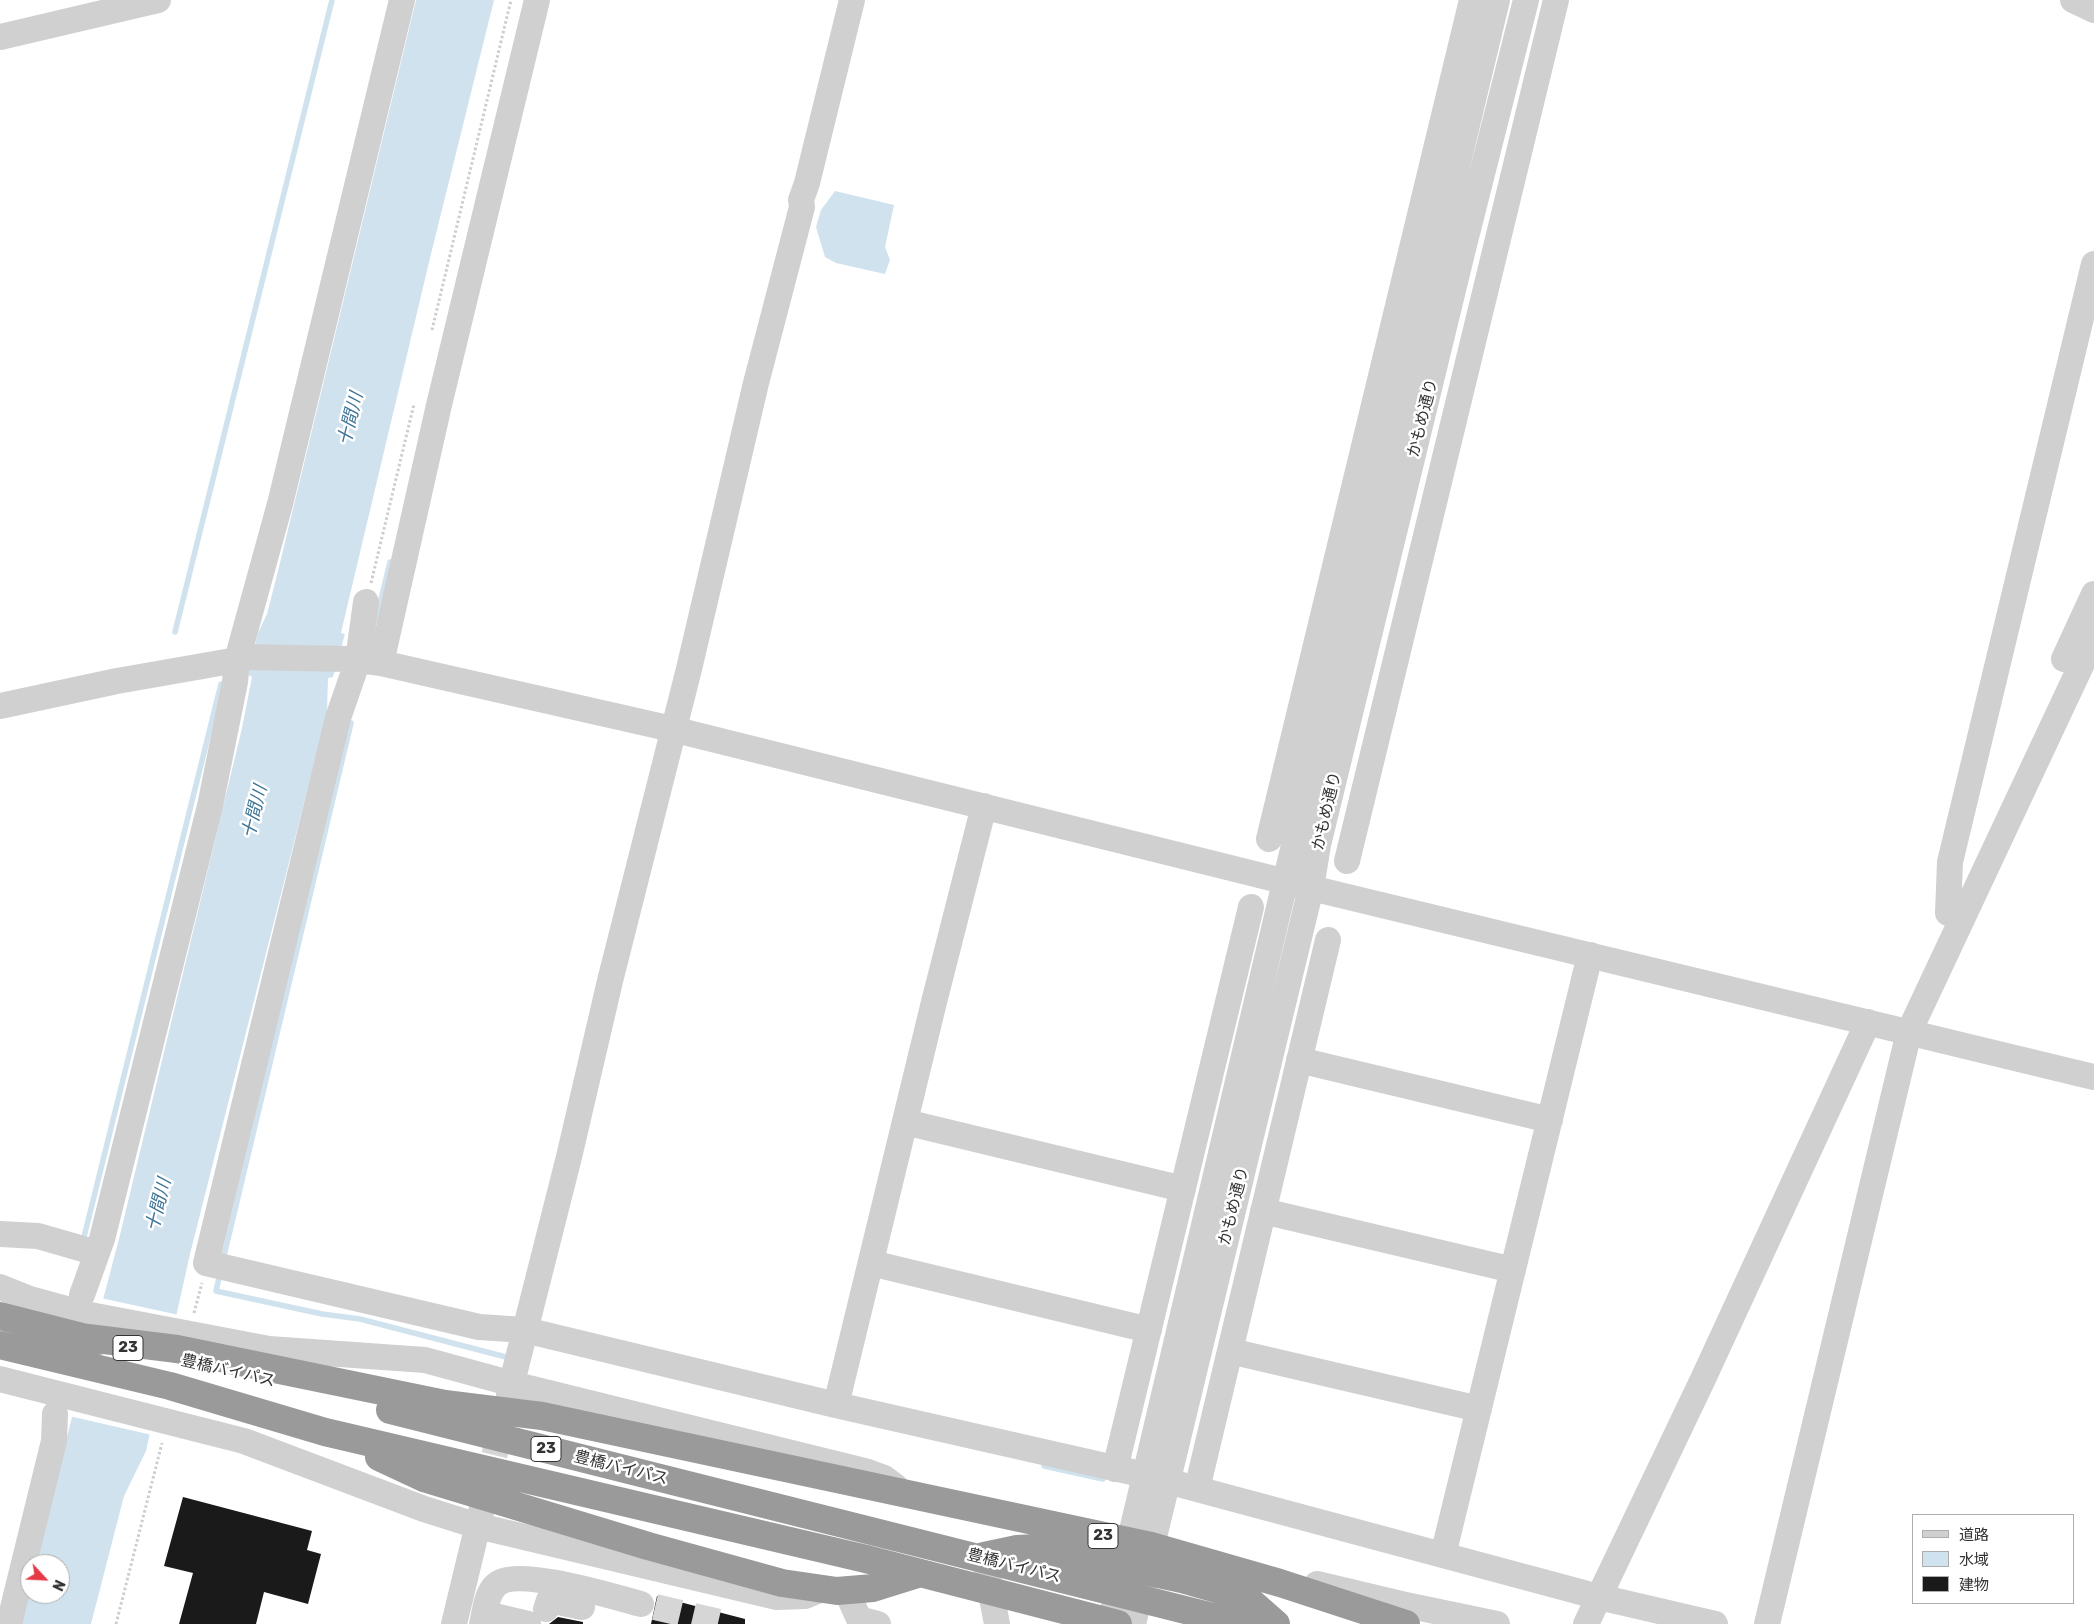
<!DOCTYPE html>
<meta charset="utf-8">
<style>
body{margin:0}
#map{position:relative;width:2094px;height:1624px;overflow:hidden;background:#fff;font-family:Rubik,"Noto Sans JP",sans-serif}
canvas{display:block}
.legend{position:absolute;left:1912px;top:1514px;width:162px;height:90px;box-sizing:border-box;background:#fff;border:1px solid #adadad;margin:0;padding:6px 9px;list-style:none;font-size:15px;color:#333}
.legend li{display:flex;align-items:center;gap:10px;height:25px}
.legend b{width:25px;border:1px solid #adadad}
.north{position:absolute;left:20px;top:1554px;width:50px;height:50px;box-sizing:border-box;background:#fff;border:1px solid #adadad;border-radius:50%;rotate:115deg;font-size:14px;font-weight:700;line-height:20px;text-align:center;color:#333}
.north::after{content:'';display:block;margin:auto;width:18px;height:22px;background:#e63946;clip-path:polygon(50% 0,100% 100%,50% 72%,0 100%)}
</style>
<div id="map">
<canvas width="2094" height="1624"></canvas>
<ul class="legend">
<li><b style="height:6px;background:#d0d0d0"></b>道路</li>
<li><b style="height:14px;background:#cfe2ee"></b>水域</li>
<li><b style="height:14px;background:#1a1a1a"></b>建物</li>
</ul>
<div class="north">N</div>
</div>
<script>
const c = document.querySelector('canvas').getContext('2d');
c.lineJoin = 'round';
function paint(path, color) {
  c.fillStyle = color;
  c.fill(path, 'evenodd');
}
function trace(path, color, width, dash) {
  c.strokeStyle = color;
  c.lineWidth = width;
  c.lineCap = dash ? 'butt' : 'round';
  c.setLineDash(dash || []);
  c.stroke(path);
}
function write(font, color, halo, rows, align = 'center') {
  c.font = font + ' Rubik,"Noto Sans JP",sans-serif';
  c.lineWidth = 5;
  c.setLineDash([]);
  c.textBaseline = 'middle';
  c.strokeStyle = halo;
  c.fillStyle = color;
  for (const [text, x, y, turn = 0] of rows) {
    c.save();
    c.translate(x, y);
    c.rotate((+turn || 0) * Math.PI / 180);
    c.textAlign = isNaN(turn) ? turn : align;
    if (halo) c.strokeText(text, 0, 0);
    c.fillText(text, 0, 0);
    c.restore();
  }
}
const water = new Path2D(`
 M 416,0 L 494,0 L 430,258 L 348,603 L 341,633 L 345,634 L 333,677 L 328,678 L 327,712 L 190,1254 L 146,1451 L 124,1496 L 91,1624 L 20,1624 L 30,1585 L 30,1594 L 60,1594 L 60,1564 L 35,1564 L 72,1417 L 119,1239 L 242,728 L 252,677 L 248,675 L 258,633 L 267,614 L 278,571 Z
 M 835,191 L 894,205 L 885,247 L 890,260 L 885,274 L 836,263 L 825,257 L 816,227 L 821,210 Z`);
const pier = new Path2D(`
 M 101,1298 L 179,1315 L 152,1435 L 69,1416 Z`);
const stream = new Path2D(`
 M 376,621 L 390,562
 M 175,632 L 332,0
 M 83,1241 L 221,684
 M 223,1260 L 351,723
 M 220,1274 L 216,1291 L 322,1314 L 360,1319 L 506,1357
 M 1044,1466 L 1103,1479`);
const building = new Path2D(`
 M 183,1497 L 312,1531 L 307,1550 L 321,1554 L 308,1604 L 264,1592 L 256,1624 L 179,1624 L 193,1573 L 164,1566 Z
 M 657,1596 L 745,1619 L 745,1624 L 651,1624 Z
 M 558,1617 L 583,1622 L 583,1624 L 543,1624 L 549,1624 Z`);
const minorTunnel = new Path2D(`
 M 485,1493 L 504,1416
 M 655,1607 L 728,1624`);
const path = new Path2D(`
 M 432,330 L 511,0
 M 371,583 L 414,404
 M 194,1313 L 202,1283
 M 116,1624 L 162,1443`);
const minor = new Path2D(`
 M 2073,0 L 2094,10
 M 0,37 L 158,0
 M 366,602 L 358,660 L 338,718 L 206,1263 L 479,1327 L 525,1330 L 836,1405 L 1145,1475
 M 2064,659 L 2094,594
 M 381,663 L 439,405 L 537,0
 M 0,706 L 117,681 L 237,660 L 245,657 L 348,659 L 381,663 L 672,729 L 1311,888 L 2094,1077
 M 1269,839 L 1472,0
 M 1347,861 L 1556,0
 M 1948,913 L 1950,862 L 2094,264
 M 1299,1060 L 1550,1120
 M 905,1122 L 1183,1189
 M 1263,1211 L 1513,1270
 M 0,1234 L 38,1236 L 97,1253
 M 871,1263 L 1149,1330
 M 0,1287 L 30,1299 L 85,1314 L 269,1349 L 425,1360 L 513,1384 L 865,1471 L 884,1478 L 896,1487
 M 82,1295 L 102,1239 L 210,806 L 235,682 L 237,660 L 280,504 L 402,0
 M 1230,1351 L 1479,1409
 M 0,1379 L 244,1441 L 424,1509 L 478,1526 L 777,1597 L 805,1596 L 817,1591
 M 509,1394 L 569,1157 L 610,981 L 689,669 L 756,383 L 802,207 L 801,200 L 807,183 L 852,0
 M 836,1405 L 934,1002 L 984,806
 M 1115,1469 L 1251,907
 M 1167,1481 L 1599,1597 L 1715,1624
 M 1197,1489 L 1328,940
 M 1443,1555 L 1590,955
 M 984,1556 L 997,1624
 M 1317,1584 L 1401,1604 L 1497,1624
 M 846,1590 L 859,1619 L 878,1624
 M 546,1609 L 549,1600 L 582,1607
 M 9,1624 L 54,1441 L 55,1414
 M 454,1624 L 482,1508
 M 482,1624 C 485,1612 486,1594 496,1585 C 516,1566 614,1597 641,1604
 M 483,1624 L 494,1616 L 528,1624
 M 1110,1624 L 1277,916 L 1497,0
 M 1133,1624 L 1311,888 L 1318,845 L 1462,253 L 1526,0
 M 1586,1624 L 1703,1379 L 1868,1022
 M 1767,1624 L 1909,1032 L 2094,638`);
const highway = new Path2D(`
 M 0,1316 L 98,1341
 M 80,1337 L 177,1349 L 445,1404 L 542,1416 L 1151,1546 L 1280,1583 L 1406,1624
 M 0,1345 L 170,1386 L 325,1432 L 866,1559 L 1118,1624
 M 390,1410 L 1241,1624
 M 379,1457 L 424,1478 L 648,1546 L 782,1583 L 837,1591 L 873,1588 L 921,1573
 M 984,1556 L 1017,1549 L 1037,1548 L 1182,1579 L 1231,1593 L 1251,1602 L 1276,1624`);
const shields = [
 [128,1348,30],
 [546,1449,30],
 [1103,1536,30]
];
const shieldNames = [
 ["23",128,1348],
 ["23",546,1449],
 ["23",1103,1536]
];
const streetNames = [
 ["かもめ通り",1423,418,-76],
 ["かもめ通り",1327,811,-77],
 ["かもめ通り",1234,1206,-76],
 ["豊橋バイパス",228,1371,13],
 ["豊橋バイパス",621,1468,14],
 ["豊橋バイパス",1014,1566,14]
];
const waterNames = [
 ["十間川",351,419,-76],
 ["十間川",255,812,-76],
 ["十間川",159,1205,-76]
];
paint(water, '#cfe2ee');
paint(pier, '#fff');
trace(stream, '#cfe2ee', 5.5);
paint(building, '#1a1a1a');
trace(minorTunnel, '#d6d6d6', 26, [26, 13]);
trace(path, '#cdcdcd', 3, [2.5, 2.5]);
trace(minor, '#d0d0d0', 26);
trace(highway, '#9a9a9a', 28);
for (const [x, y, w] of shields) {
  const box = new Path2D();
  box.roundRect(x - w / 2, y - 12.5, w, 25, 4);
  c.fillStyle = '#fff';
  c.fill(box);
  trace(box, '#333', 1);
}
write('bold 15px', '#333', null, shieldNames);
write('16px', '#333', '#fff', streetNames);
write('italic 18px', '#3f7597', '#fff', waterNames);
</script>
